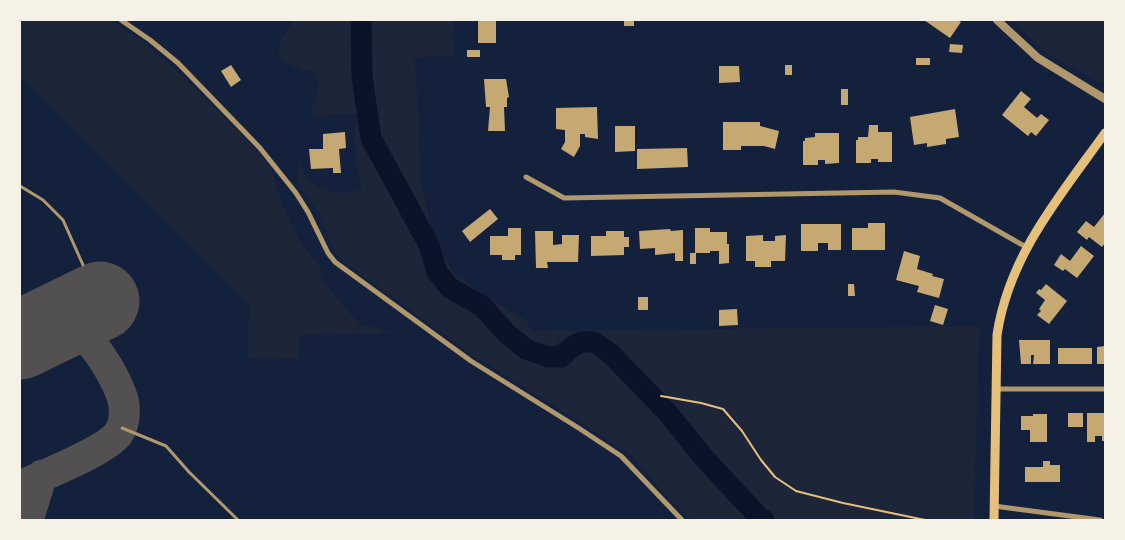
<!DOCTYPE html>
<style>
body{margin:0}
#map{position:relative;width:1125px;height:540px;overflow:hidden;background:#14213d;font-family:Merriweather,serif}
canvas{display:block}
.frame{position:absolute;inset:0;border:21px solid #f6f1e7;pointer-events:none}
</style>
<div id="map">
<canvas width="1125" height="540"></canvas>
<div class="frame"></div>
</div>
<script>
const c = document.querySelector('canvas').getContext('2d');
c.lineJoin = 'round';
function paint(path, color) {
  c.fillStyle = color;
  c.fill(path, 'evenodd');
}
function trace(path, color, width, dash) {
  c.strokeStyle = color;
  c.lineWidth = width;
  c.lineCap = dash ? 'butt' : 'round';
  c.setLineDash(dash || []);
  c.stroke(path);
}
const green = new Path2D(`
 M 20,20 L 110,20 L 146,44 L 197,90 L 257,151 L 271,167 L 280,199 L 292,225 L 303,246 L 321,268 L 321,276 L 325,284 L 352,316 L 362,325 L 367,327 L 375,327 L 391,333 L 299,335 L 299,359 L 247,358 L 249,306 L 20,77 Z
 M 294,20 L 359,20 L 360,77 L 369,139 L 426,244 L 435,272 L 448,289 L 478,306 L 494,323 L 506,339 L 536,359 L 555,364 L 574,359 L 581,353 L 588,352 L 598,353 L 607,360 L 644,399 L 669,420 L 751,516 L 757,520 L 691,520 L 665,494 L 632,456 L 579,421 L 472,355 L 343,261 L 335,252 L 331,245 L 326,228 L 321,216 L 297,183 L 299,160 L 306,178 L 326,191 L 346,193 L 361,190 C 357,164 352,141 357,114 L 311,116 L 319,82 L 315,72 L 298,68 L 278,59 L 281,40 Z
 M 363,20 L 453,20 L 454,55 L 415,58 L 419,121 L 420,180 L 434,237 L 452,271 L 481,294 L 511,312 L 527,320 L 532,331 L 979,326 L 974,520 L 771,520 L 760,514 L 753,507 L 685,430 L 654,391 L 616,350 L 599,338 L 587,333 L 575,333 L 566,337 L 556,344 L 548,348 L 541,348 L 532,345 L 520,340 L 515,331 L 497,316 L 479,302 L 453,287 L 445,279 L 440,271 L 429,241 L 374,136 L 369,115 L 363,77 Z
 M 1011,20 L 1105,20 L 1105,83 L 1097,81 L 1047,53 Z`);
const river = new Path2D(`
 M 361,20 L 362,77 L 371,138 L 429,245 L 437,272 L 450,288 L 482,306 L 507,334 L 526,349 L 548,357 L 561,357 L 571,348 L 581,342 L 594,342 L 611,354 L 667,412 L 704,458 L 759,517 L 764,520`);
const taxiway = new Path2D(`
 M 20,486 C 43,475 104,452 118,434 C 124,426 125,415 124,405 C 121,386 95,340 78,332 C 67,327 55,328 44,329
 M 28,520 L 42,475`);
const runway = new Path2D(`
 M 20,340 L 100,301`);
const building = new Path2D(`
 M 478,20 L 496,20 L 496,43 L 478,43 Z
 M 624,20 L 634,20 L 634,26 L 624,26 Z
 M 924,20 L 957,20 L 961,22 L 950,38 Z
 M 950,44 L 963,45 L 962,53 L 949,52 Z
 M 467,50 L 480,50 L 480,57 L 467,57 Z
 M 916,58 L 930,58 L 930,65 L 916,65 Z
 M 231,65 L 241,80 L 231,87 L 221,71 Z
 M 785,65 L 792,65 L 792,75 L 785,75 Z
 M 719,66 L 739,66 L 740,82 L 719,83 Z
 M 484,79 L 506,79 L 509,97 L 507,98 L 507,107 L 504,107 L 505,131 L 488,131 L 490,107 L 486,107 Z
 M 841,89 L 848,89 L 848,105 L 841,105 Z
 M 1021,91 L 1031,99 L 1024,107 L 1037,118 L 1041,114 L 1049,120 L 1036,136 L 1031,132 L 1028,136 L 1002,115 Z
 M 597,107 L 598,139 L 585,137 L 585,134 L 580,134 L 580,146 L 574,157 L 561,149 L 565,142 L 565,130 L 556,129 L 556,108 Z
 M 955,109 L 959,137 L 946,139 L 946,144 L 927,147 L 927,143 L 914,145 L 910,117 Z
 M 723,122 L 760,122 L 760,126 L 779,131 L 775,149 L 764,146 L 741,146 L 741,150 L 723,150 Z
 M 869,125 L 878,125 L 878,132 L 892,132 L 892,162 L 878,162 L 878,159 L 871,159 L 871,163 L 856,163 L 856,140 L 858,140 L 858,137 L 868,137 Z
 M 615,126 L 635,126 L 635,151 L 615,152 Z
 M 345,132 L 346,148 L 339,149 L 341,173 L 333,173 L 333,168 L 311,169 L 309,149 L 323,149 L 323,134 Z
 M 815,133 L 839,133 L 839,163 L 825,164 L 825,160 L 818,160 L 818,165 L 803,165 L 803,141 L 805,141 L 805,138 L 815,137 Z
 M 687,148 L 688,167 L 637,169 L 637,149 Z
 M 490,209 L 498,219 L 470,242 L 462,231 Z
 M 1105,213 L 1105,243 L 1102,247 L 1089,237 L 1087,240 L 1077,232 L 1086,221 L 1094,227 Z
 M 868,223 L 885,223 L 885,250 L 852,250 L 852,228 L 868,228 Z
 M 801,224 L 841,224 L 841,250 L 828,250 L 828,243 L 818,243 L 818,251 L 801,251 Z
 M 508,228 L 521,228 L 521,255 L 515,255 L 515,260 L 502,260 L 502,255 L 490,255 L 490,236 L 508,236 Z
 M 695,228 L 710,228 L 710,232 L 727,232 L 727,244 L 729,244 L 729,263 L 719,264 L 719,251 L 710,251 L 710,253 L 696,253 L 696,264 L 690,264 L 690,253 L 695,253 Z
 M 670,229 L 671,231 L 683,230 L 683,261 L 675,261 L 675,253 L 655,255 L 655,248 L 640,249 L 639,231 Z
 M 535,231 L 553,231 L 553,245 L 562,244 L 562,235 L 579,235 L 578,262 L 547,262 L 548,268 L 536,268 Z
 M 606,231 L 624,231 L 624,237 L 629,237 L 629,247 L 624,247 L 624,255 L 591,256 L 591,236 L 606,236 Z
 M 763,235 L 763,241 L 775,241 L 775,236 L 786,235 L 785,261 L 771,261 L 771,267 L 755,267 L 755,261 L 746,261 L 746,236 Z
 M 1081,246 L 1094,256 L 1077,278 L 1065,269 L 1063,271 L 1054,265 L 1061,254 L 1070,261 Z
 M 904,251 L 920,256 L 917,269 L 933,274 L 932,276 L 944,279 L 939,298 L 917,292 L 919,286 L 896,280 Z
 M 848,284 L 854,284 L 855,296 L 848,296 Z
 M 1046,284 L 1067,301 L 1049,324 L 1037,315 L 1041,311 L 1039,309 L 1045,300 L 1036,293 L 1039,289 L 1041,290 Z
 M 638,297 L 648,297 L 648,310 L 638,310 Z
 M 935,305 L 948,309 L 943,325 L 930,321 Z
 M 737,309 L 738,325 L 719,326 L 719,310 Z
 M 1019,340 L 1050,340 L 1050,364 L 1033,364 L 1034,355 L 1031,355 L 1031,364 L 1021,364 Z
 M 1105,346 L 1105,364 L 1097,364 L 1097,347 Z
 M 1058,348 L 1092,348 L 1092,364 L 1058,364 Z
 M 1068,413 L 1083,413 L 1083,427 L 1068,427 Z
 M 1087,413 L 1105,413 L 1105,441 L 1102,441 L 1102,436 L 1095,436 L 1095,442 L 1087,442 Z
 M 1033,414 L 1047,414 L 1047,442 L 1030,442 L 1030,430 L 1021,430 L 1021,416 L 1033,416 Z
 M 1043,461 L 1050,461 L 1050,465 L 1060,465 L 1060,482 L 1025,482 L 1025,467 L 1043,467 Z`);
const path = new Path2D(`
 M 661,396 L 701,403 L 723,409 L 742,431 L 761,460 L 775,477 L 796,491 L 843,503 L 925,520`);
const service = new Path2D(`
 M 20,186 L 43,200 L 63,220 L 83,265
 M 122,428 L 166,446 L 189,472 L 238,520`);
const minor = new Path2D(`
 M 121,20 L 150,40 L 178,63 L 260,148 L 296,193 L 308,212 L 328,253 L 335,262 L 471,361 L 577,427 L 621,456 L 682,520
 M 526,177 L 564,198 L 894,192 L 940,198 L 1026,247
 M 996,389 L 1105,389
 M 994,506 L 1100,520`);
const tertiary = new Path2D(`
 M 997,20 L 1038,58 L 1105,99`);
const secondary = new Path2D(`
 M 994,520 L 997,335 C 1009,255 1060,196 1105,133`);
paint(green, '#1d2539');
trace(river, '#0b132b', 21);
trace(taxiway, '#525050', 31);
trace(runway, '#525050', 79);
paint(building, '#c6a872');
trace(path, '#e5c07b', 2);
trace(service, '#b1986c', 3);
trace(minor, '#b1986c', 5);
trace(tertiary, '#b1986c', 8);
trace(secondary, '#e5c07b', 9);
</script>
